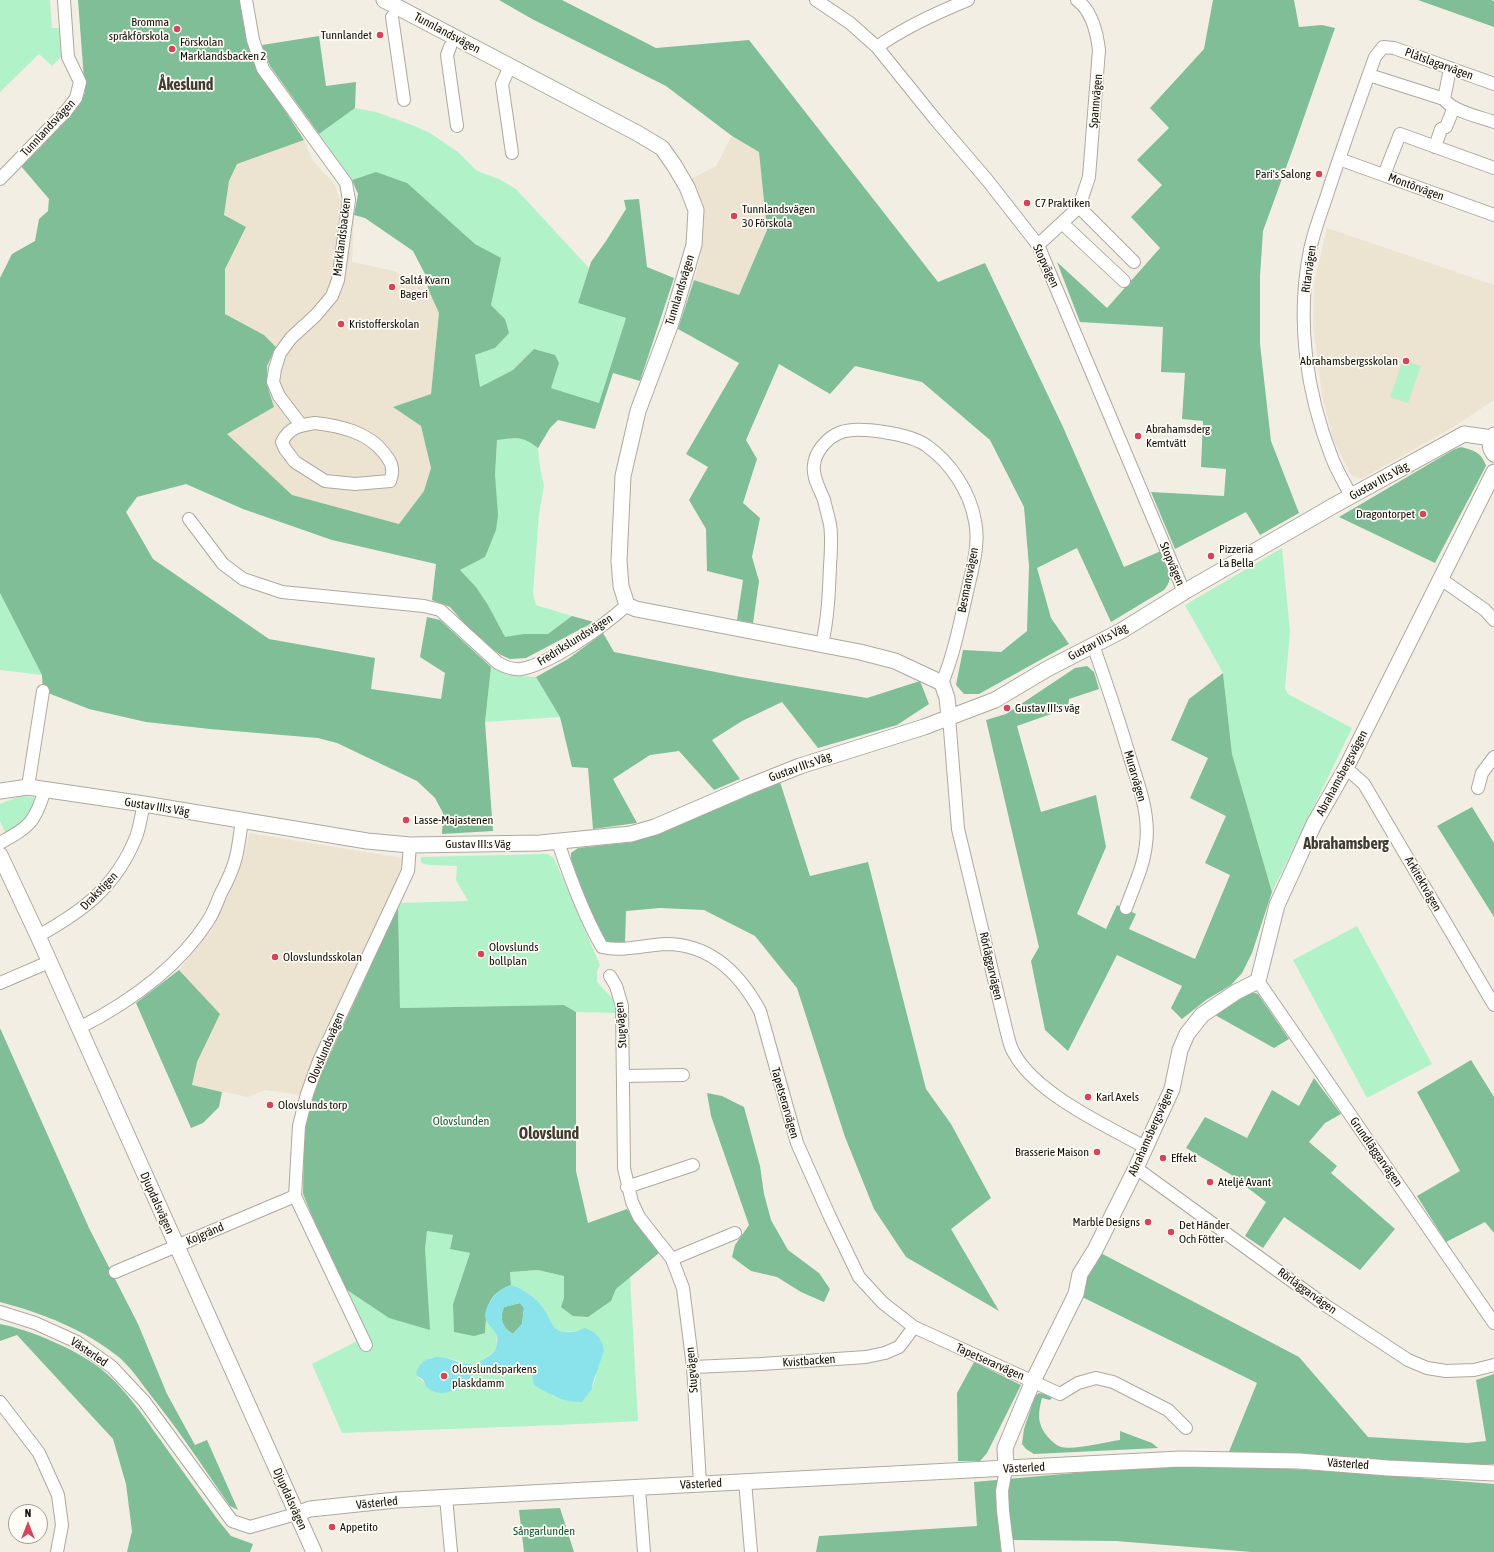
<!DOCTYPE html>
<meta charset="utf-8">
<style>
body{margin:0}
#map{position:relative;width:1494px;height:1552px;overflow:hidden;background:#f3eee3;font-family:"Asap Condensed",sans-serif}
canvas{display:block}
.north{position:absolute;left:8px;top:1504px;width:40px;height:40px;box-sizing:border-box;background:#fffcf5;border:1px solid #a09e98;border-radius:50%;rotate:0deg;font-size:11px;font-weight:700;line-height:16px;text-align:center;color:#11100c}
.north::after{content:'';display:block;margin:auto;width:14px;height:18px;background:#d54458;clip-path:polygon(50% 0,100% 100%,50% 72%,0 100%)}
</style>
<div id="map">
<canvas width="1494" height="1552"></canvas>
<div class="north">N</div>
</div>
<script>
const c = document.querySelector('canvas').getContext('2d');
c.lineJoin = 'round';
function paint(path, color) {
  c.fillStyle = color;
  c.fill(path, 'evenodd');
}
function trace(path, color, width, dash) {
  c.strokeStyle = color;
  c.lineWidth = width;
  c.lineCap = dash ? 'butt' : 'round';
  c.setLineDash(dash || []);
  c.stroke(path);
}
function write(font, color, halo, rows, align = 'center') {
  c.font = font + ' "Asap Condensed",sans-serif';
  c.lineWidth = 3.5;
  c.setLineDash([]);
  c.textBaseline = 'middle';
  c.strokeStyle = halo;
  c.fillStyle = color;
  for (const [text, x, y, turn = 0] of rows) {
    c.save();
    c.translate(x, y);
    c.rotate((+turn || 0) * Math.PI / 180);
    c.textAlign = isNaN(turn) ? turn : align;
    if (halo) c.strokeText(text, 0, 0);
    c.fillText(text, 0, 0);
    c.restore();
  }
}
const built = new Path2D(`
 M 732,136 L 759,152 L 767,230 L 739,295 L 694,280 L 701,256 L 703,227 L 702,205 L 691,179 L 716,166 Z
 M 304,140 L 313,161 L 334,183 L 340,199 L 354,215 L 352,262 L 394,271 L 428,289 L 439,313 L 431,394 L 393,407 L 421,426 L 431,468 L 424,491 L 399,524 L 292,495 L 226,434 L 274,407 L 267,385 L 267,366 L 276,347 L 264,335 L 225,314 L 225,269 L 246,228 L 224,215 L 229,181 L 237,164 Z
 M 1327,228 L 1494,285 L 1494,400 L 1455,426 L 1361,479 L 1351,475 L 1333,439 L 1322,395 L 1313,326 L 1314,284 Z
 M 249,833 L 402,858 L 401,871 L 314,1058 L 300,1095 L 265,1090 L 248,1097 L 192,1085 L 197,1062 L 220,1014 L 179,970 L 215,924 L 244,857 Z`);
const green = new Path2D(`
 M 0,0 L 50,0 L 52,28 L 61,28 L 62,56 L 52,66 L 39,54 L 0,92 Z
 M 355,108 L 376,112 L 412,125 L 430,133 L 458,152 L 477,171 L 499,179 L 516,189 L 589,268 L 578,303 L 626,318 L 599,403 L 551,388 L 534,349 L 513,370 L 480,387 L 475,355 L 495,348 L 505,319 L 491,305 L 500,258 L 475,244 L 445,218 L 376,172 L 352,180 L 319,134 Z
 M 1403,360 L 1421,366 L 1408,403 L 1390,397 Z
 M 519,438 L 528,440 L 538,448 L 540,467 L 544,486 L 539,514 L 533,593 L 536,605 L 572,616 L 548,635 L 524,634 L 505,638 L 488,605 L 476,587 L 460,570 L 485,557 L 495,475 L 497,440 Z
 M 1282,548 L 1290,632 L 1285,688 L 1288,694 L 1352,728 L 1272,892 L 1232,754 L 1223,673 L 1185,605 Z
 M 0,593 L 42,675 L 0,670 Z
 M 491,667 L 508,675 L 536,677 L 560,717 L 485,722 Z
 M 20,796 L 34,797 L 36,805 L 31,815 L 6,834 L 0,821 L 0,804 Z
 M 547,854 L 554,858 L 600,965 L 597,971 L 597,982 L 614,1000 L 618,1013 L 576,1012 L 564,1005 L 400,1008 L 398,903 L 468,901 L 456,880 L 457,866 L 429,865 L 421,863 L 421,857 Z
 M 1357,926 L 1432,1064 L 1367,1098 L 1293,960 Z
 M 427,1231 L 453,1235 L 450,1249 L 470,1253 L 453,1304 L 485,1333 L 486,1320 L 496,1332 L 497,1347 L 494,1352 L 483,1359 L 489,1369 L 503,1369 L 511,1372 L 522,1370 L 531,1371 L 532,1378 L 553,1396 L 576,1402 L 582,1402 L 592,1389 L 596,1376 L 577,1331 C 569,1332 562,1333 555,1328 C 552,1326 549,1319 547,1315 C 539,1300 527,1290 511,1285 L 510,1272 L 538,1270 L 565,1276 L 564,1298 L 573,1316 L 588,1317 L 611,1301 L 616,1289 L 630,1276 L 638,1421 L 559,1425 L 342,1433 L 312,1364 L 365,1337 L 341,1286 L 389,1318 L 425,1249 ZM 435,1357 C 443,1356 476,1362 471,1374 C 470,1376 468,1378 467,1379 C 463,1385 459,1388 453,1391 L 425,1384 C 422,1379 418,1379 416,1374 L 429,1358 Z`);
const forest = new Path2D(`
 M 78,0 L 240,0 L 244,27 L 260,72 L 304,140 L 237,164 L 229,181 L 224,215 L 246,227 L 225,269 L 225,314 L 264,335 L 276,347 L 267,366 L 267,385 L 274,407 L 227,434 L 292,495 L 399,524 L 424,491 L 431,468 L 421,426 L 393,407 L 431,394 L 439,313 L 428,289 L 426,276 L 413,251 L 365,218 L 354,215 L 358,194 L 352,180 L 376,172 L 407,183 L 475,244 L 501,258 L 491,305 L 505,319 L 509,333 L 495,348 L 475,355 L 480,387 L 513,370 L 534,349 L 555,355 L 559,363 L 551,388 L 599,403 L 626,318 L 578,303 L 591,262 L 606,241 L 626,209 L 624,200 L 639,199 L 647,267 L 674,278 L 640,381 L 613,373 L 595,429 L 558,420 L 550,428 L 538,448 C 522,435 516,438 497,440 L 495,475 L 498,515 L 496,530 L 485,557 L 460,570 L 476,587 L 488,605 L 505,637 L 524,634 L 548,634 L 572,616 L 594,622 L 526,658 L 510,659 L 501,655 L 477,638 L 450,607 L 432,600 L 436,564 L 332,540 L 243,509 L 186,484 L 137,497 L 126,512 L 153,559 L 269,639 L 375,658 L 371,689 L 441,699 L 445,673 L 420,657 L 427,617 L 440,620 L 491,667 L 485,722 L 493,831 L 442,834 L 443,813 L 435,798 L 417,781 L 337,743 L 318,738 L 210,729 L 146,722 L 89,709 L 43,691 L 42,675 L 0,593 L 0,278 L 12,254 L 35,241 L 39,219 L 48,211 L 49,199 L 20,165 L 40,148 L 85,93 Z
 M 499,0 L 562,0 L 656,48 L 749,40 L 938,282 L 985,263 L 1063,427 L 1124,567 L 1161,551 C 1168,566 1176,576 1164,590 L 1111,622 L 1077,548 L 1037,568 L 1051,618 L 1069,644 L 979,694 L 964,694 L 956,685 L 963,650 L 1001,652 L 1027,631 L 1029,566 L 1024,507 L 990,440 L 922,382 L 855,366 L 830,394 L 779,364 L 746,440 L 757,459 L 743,503 L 760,518 L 752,557 L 759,581 L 753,623 L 737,620 L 743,580 L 707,571 L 706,529 L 689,500 L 708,467 L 686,454 L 739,363 L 678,329 L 694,280 L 739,295 L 767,230 L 759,152 L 732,136 L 666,86 L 532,19 Z
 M 1213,0 L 1294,0 L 1299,27 L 1322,25 L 1335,28 L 1295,143 L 1263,231 L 1260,276 L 1260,344 L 1271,441 L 1299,513 L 1260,535 L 1246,512 L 1175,549 L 1151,492 L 1224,496 L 1226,469 L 1201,467 L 1203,421 L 1182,419 L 1185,373 L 1161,372 L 1163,327 L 1080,322 L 1057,262 L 1107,308 L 1160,248 L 1131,217 L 1162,185 L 1137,160 L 1169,128 L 1150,108 L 1204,49 Z
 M 1418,0 L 1491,0 L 1494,1 L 1494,27 Z
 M 319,36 L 326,86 L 356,82 L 355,108 L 319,134 L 270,66 L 262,45 Z
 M 1461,447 C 1474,450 1482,453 1486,466 L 1435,563 L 1339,517 L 1453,450 Z
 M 603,633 L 614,652 L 741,677 L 867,698 L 920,681 L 929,704 L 897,725 L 818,748 L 782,702 L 742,721 L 712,740 L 740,779 L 714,790 L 679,751 L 650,755 L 613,779 L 637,823 L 593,829 L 588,768 L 572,767 L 560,717 L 536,677 L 568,659 Z
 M 1087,666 L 1094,672 L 1099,689 L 1069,699 L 1068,708 L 1017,726 L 1041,812 L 1096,795 L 1106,847 L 1077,914 L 1106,929 L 1117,905 L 1136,914 L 1129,929 L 1195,959 L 1230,875 L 1205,863 L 1226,816 L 1190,798 L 1208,758 L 1171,740 L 1189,699 L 1223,673 L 1232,754 L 1272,892 L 1252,953 L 1242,973 L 1231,985 L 1206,1000 L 1182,1019 L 1171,1008 L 1182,986 L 1117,955 L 1068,1051 L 1045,1030 L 1031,961 L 1039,947 L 986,720 L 1006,714 L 1075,668 Z
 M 780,782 L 810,876 L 868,862 L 926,1089 L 951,1124 L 991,1198 L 951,1229 L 999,1311 L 906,1257 L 874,1209 L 845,1137 L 797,988 L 755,936 L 704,910 L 660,908 L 626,911 L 625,943 L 602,947 L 571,859 L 571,853 L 578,848 L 632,842 L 656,835 Z
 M 1472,807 L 1494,843 L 1494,917 L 1437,826 Z
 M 398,903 L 400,1008 L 564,1005 L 576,1012 L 576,1171 L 588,1223 L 627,1209 L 659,1253 L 616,1289 L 611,1301 L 588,1317 L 573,1316 L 561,1307 L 564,1298 L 564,1276 L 538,1270 L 510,1272 L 511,1285 C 485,1295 487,1310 485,1333 L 474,1336 L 454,1332 L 453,1304 L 470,1253 L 450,1249 L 453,1235 L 427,1231 L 425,1249 L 430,1330 L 389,1318 L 341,1286 L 303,1194 L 304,1127 L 312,1096 L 325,1065 L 359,992 Z
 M 179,970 L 220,1014 L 197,1062 L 192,1085 L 222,1092 L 219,1107 L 203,1123 L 191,1128 L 136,1003 Z
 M 1252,992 L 1258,994 L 1289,1039 L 1274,1048 L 1215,1015 Z
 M 0,1028 L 89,1228 L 138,1324 L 167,1394 L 195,1445 L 207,1440 L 238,1510 L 230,1506 C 204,1468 178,1429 149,1393 C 140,1381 131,1368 120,1358 C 86,1330 42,1313 0,1302 Z
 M 1471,1060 L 1494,1097 L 1494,1233 L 1485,1222 L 1446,1242 L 1417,1196 L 1460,1171 L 1417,1092 Z
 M 1314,1078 L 1341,1114 L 1325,1123 L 1309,1142 L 1337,1166 L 1331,1173 L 1395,1229 L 1360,1270 L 1284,1217 L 1263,1248 L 1245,1236 L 1266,1202 L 1230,1174 L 1186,1148 L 1205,1117 L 1247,1138 L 1272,1090 L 1299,1106 Z
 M 707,1093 L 722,1096 L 744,1107 L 760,1166 L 764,1194 L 771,1220 L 788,1250 L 819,1273 L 830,1289 L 824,1302 L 801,1292 L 777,1277 L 751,1271 L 732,1257 L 735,1245 L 749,1225 L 711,1116 Z
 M 1095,1250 L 1299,1357 L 1368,1437 L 1467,1443 L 1486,1441 L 1476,1380 L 1494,1374 L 1494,1464 L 1388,1468 L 1226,1459 L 1257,1383 L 1076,1294 Z
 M 520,1303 L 524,1308 L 522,1324 L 513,1334 C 502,1328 499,1318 504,1307 Z
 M 0,1324 C 31,1330 75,1349 100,1368 C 124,1387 142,1414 159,1438 C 178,1465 198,1492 218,1520 L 231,1536 L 253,1544 L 250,1552 L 127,1552 L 132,1531 L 126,1484 L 113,1439 L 17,1335 L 0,1341 Z
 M 974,1362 L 1021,1385 L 987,1453 L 980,1461 L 958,1461 L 957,1393 Z
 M 1039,1393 L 1045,1394 L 1052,1398 L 1050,1400 L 1042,1398 C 1038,1413 1037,1423 1047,1436 C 1051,1440 1055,1445 1061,1447 C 1075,1450 1105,1442 1120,1440 L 1120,1431 L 1152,1443 L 1158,1448 L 1034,1454 L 1026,1449 L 1022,1444 L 1024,1429 L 1035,1396 Z
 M 1186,1463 L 1359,1473 L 1494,1484 L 1494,1552 L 1252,1552 L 1116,1541 L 1014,1540 L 1000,1540 L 1001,1552 L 816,1552 L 819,1536 L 977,1526 L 974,1482 Z
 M 560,1508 L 574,1552 L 524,1552 L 519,1510 Z`);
const water = new Path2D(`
 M 511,1285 C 527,1290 539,1300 547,1314 C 549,1318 552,1325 555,1328 C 565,1335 576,1332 585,1328 L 594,1332 L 600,1339 L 603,1345 L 604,1351 L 593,1382 L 592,1389 L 582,1402 C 564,1403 548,1393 534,1385 L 531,1371 C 523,1370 519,1372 512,1372 C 509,1372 506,1370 502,1369 C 494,1369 488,1370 481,1364 L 480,1362 C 485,1357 494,1355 496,1348 C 501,1332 491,1330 486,1320 C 482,1310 494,1294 502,1289 C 505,1287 508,1286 511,1285 ZM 520,1303 L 524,1308 L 522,1324 L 513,1334 C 502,1328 499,1317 504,1307 Z
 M 435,1357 C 451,1356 459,1365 472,1364 C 478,1384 443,1402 428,1388 C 425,1386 425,1383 423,1380 C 421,1377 418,1378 416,1374 C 418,1364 425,1359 435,1357 Z`);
const minor = new Path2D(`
 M 246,0 L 253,40 L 263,69 L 346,183 L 349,200 L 338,280 L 332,296 L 316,315 L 291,338 L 280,353 L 275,369 L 273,382 L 279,396 L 301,425
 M 816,0 L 850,23 L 877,47 L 935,119 L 988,181 L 1038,245 L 1184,592
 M 392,17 L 404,100
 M 450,47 L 447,55 L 457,126
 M 877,47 C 905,27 936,13 968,0
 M 510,66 L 502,84 L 512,153
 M 1450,69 L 1444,99 C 1452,111 1480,117 1494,122
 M 1369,75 L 1444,99
 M 1435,147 L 1441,129 L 1446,127 L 1454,107
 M 1339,159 L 1494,215
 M 1384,175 L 1400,134 L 1494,168
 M 0,179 L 67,110 L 76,98 L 80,82 L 68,57 L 64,0
 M 1079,207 L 1134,262
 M 1062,223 L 1124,281
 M 1038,245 L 1079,207 L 1089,177 L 1099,50 C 1097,33 1092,11 1077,0
 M 315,423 C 340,426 368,432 384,453 C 388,458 392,463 392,469 C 393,473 391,478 390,481 L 355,484 L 325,481 L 295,462 L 285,449 L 282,442 C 289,427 301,425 315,423 Z
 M 1351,496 C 1345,484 1337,471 1332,458 C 1306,392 1296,320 1310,250 C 1314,230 1322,211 1328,192 C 1343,146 1359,102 1375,57 L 1383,47 L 1394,48 L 1494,84
 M 189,519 L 223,564 L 243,579 L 282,592 L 424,606 L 440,610 L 498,663 C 505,667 513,670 521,669 C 551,664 605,625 627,605
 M 1441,579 L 1485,610 L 1494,620
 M 822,644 C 828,618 829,592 830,566 C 831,552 832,537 830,524 C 828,516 826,508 824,500 C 820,489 812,477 814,465 C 815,452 827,438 839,433 C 857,425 911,434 927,446 C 951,463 970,492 975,521 C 980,544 972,570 967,592 C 960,623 954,654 942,683
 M 1093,645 C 1106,682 1119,720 1130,758 C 1139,786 1150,815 1146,844 C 1144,866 1133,888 1126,908
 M 949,717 L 958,829 L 1007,1033 C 1009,1040 1010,1047 1014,1053 C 1035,1093 1106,1126 1145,1147
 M 1346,768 L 1364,784 L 1494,1005
 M 28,787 L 43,691
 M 1478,788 L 1482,773 L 1494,757
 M 558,842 C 570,878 583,914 602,947 C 623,952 644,945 666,944 C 711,944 740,974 760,1011 L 797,1143 L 830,1217 L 859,1277 L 883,1303 L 914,1327 L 1060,1394 L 1078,1383 L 1096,1378 L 1113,1382 L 1168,1410 L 1186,1428
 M 0,843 C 30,826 35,823 45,789
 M 38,936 C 83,911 116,887 136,837 C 140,827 141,815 144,804
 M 610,976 L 616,986 L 622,1006 L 624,1168 L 632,1202 L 639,1217 L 672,1259 L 683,1288 L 693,1367 L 700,1483
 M 1258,981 L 1494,1323
 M 0,983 L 49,962
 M 79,1028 C 130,1002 177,969 208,921 C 214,912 217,902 221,893 C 227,882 233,869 236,857 C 239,845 240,832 242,821
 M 623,1076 L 683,1075
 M 1136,1168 L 1325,1305 L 1408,1360 L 1427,1368 L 1446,1371 L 1474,1370 L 1494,1365
 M 627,1187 L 693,1165
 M 672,1259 L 735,1233
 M 115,1272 L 295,1196
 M 0,1312 L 35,1323 L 77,1342 L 112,1367 L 144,1401 L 232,1521 L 250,1527 L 296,1514
 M 366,1345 L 295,1196 L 299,1126 L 307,1094 L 319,1061 L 408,871 L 410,845
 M 693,1367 L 761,1364 L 866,1357 L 885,1353 L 899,1347 L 914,1327
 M 0,1402 L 39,1453 L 58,1495 L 62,1525 L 57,1552
 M 1006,1469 L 1002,1491 L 1003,1511 L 1008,1552
 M 745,1481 L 751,1552
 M 639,1488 L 644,1552
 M 446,1497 L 451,1552`);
const tertiary = new Path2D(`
 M 384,0 L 637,133 L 662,148 L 674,165 L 687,187 L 696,210 L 694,245 L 671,323 L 638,411 L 623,476 L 619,561 L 621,586 L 627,605 L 636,609 L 860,652 L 895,661 L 942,683 L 947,698 L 949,717
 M 1494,435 C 1489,441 1489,448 1494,454
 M 0,791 L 28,787 L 144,804 L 367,841 L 410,845 L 540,843 L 631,834 L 655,827 L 745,788 L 800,766 L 924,727 L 995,700 L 1047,669 L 1121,631 L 1184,592 L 1333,506 L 1464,434 L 1492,438
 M 0,855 L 38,936 L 314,1552
 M 1006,1469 L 1005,1448 L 1033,1381 L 1076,1294 L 1080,1274 L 1095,1250 L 1136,1168 L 1172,1089 L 1180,1050 L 1187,1034 L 1202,1015 L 1236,992 L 1258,981 L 1277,905 L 1289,879 L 1314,824 L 1346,768 L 1494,472
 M 296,1514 L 310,1509 L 396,1500 L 1180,1459 L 1299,1461 L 1388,1468 L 1494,1473`);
const markers = [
 [177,29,4,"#d54458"],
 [380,35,4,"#d54458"],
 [172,49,4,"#d54458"],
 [1319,174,4,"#d54458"],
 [1027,203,4,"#d54458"],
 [734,216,4,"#d54458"],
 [392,287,4,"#d54458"],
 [341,324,4,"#d54458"],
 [1406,361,4,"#d54458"],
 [1138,436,4,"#d54458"],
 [1423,514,4,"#d54458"],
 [1211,556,4,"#d54458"],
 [1007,708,4,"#d54458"],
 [406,820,4,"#d54458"],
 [481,954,4,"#d54458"],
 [275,957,4,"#d54458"],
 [1088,1097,4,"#d54458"],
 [270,1105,4,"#d54458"],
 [1097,1152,4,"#d54458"],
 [1163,1158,4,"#d54458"],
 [1210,1182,4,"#d54458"],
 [1148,1222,4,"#d54458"],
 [1171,1232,4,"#d54458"],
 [444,1376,4,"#d54458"],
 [332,1527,4,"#d54458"]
];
const poiNames = [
 ["Bromma",169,22,"right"],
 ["språkförskola",169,36,"right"],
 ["Tunnlandet",372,35,"right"],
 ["Förskolan",180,42],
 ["Marklandsbacken 2",180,56],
 ["Pari's Salong",1311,174,"right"],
 ["C7 Praktiken",1035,203],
 ["Tunnlandsvägen",742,209],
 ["30 Förskola",742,223],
 ["Saltå Kvarn",400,280],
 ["Bageri",400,294],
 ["Kristofferskolan",349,324],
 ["Abrahamsbergsskolan",1398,361,"right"],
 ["Abrahamsderg",1146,429],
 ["Kemtvätt",1146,443],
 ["Dragontorpet",1415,514,"right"],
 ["Pizzeria",1219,549],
 ["La Bella",1219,563],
 ["Gustav III:s väg",1015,708],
 ["Lasse-Majastenen",414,820],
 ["Olovslunds",489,947],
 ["bollplan",489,961],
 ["Olovslundsskolan",283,957],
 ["Karl Axels",1096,1097],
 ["Olovslunds torp",278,1105],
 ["Brasserie Maison",1089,1152,"right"],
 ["Effekt",1171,1158],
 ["Ateljé Avant",1218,1182],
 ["Marble Designs",1140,1222,"right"],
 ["Det Händer",1179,1225],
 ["Och Fötter",1179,1239],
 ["Olovslundsparkens",452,1369],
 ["plaskdamm",452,1383],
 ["Appetito",340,1527]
];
const streetNames = [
 ["Tunnlandsvägen",447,33,28],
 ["Plåtslagarvägen",1439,64,20],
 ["Spannvägen",1096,101,-85],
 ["Tunnlandsvägen",48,128,-47],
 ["Montörvägen",1416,187,20],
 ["Marklandsbacken",342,237,-83],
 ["Stopvägen",1046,266,65],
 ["Ritarvägen",1309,269,-82],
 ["Tunnlandsvägen",680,290,-73],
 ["Gustav III:s Väg",1379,481,-29],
 ["Stopvägen",1172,564,67],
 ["Besmansvägen",968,580,-79],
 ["Fredrikslundsvägen",575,640,-32],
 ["Gustav III:s Väg",1098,642,-28],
 ["Gustav III:s Väg",800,767,-20],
 ["Abrahamsbergsvägen",1342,773,-62],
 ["Murarvägen",1135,776,74],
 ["Gustav III:s Väg",157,807,9],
 ["Gustav III:s Väg",478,844],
 ["Arkitektvägen",1423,884,60],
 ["Drakstigen",99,891,-46],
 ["Rörläggarvägen",991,966,77],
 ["Stugvägen",621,1025,-94],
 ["Olovslundsvägen",326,1048,-67],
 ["Tapetserarvägen",785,1103,74],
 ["Abrahamsbergsvägen",1151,1132,-66],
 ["Grundläggarvägen",1376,1152,55],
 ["Djupdalsvägen",157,1203,66],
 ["Kojgränd",205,1234,-23],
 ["Rörläggarvägen",1307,1291,36],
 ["Västerled",89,1352,34],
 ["Kvistbacken",809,1361,-4],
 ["Tapetserarvägen",990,1362,24],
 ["Stugvägen",692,1370,-95],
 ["Västerled",1348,1464,4],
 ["Västerled",1024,1468,-3],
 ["Västerled",701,1484,-3],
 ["Djupdalsvägen",290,1499,66],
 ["Västerled",377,1503,-6]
];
const parkNames = [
 ["Olovslunden",461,1121],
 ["Sångarlunden",544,1531]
];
const districtNames = [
 ["Åkeslund",186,85],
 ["Abrahamsberg",1346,844],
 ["Olovslund",549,1134]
];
paint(built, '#ece3d1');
paint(green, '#b2f2c9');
paint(forest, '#7fbe97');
paint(water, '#8ae3eb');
trace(minor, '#aea99e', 14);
trace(tertiary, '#aea99e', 17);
trace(minor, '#fff', 12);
trace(tertiary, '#fff', 15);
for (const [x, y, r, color] of markers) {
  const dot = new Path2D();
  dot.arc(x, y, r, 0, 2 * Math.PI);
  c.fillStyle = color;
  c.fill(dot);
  trace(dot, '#fffcf5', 1.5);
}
write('12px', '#11100c', '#fffcf5', poiNames, 'left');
write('12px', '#11100c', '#fffcf5', streetNames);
write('12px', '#0f5a36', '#fffcf5', parkNames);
write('bold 16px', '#403c33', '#fffcf5', districtNames);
</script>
